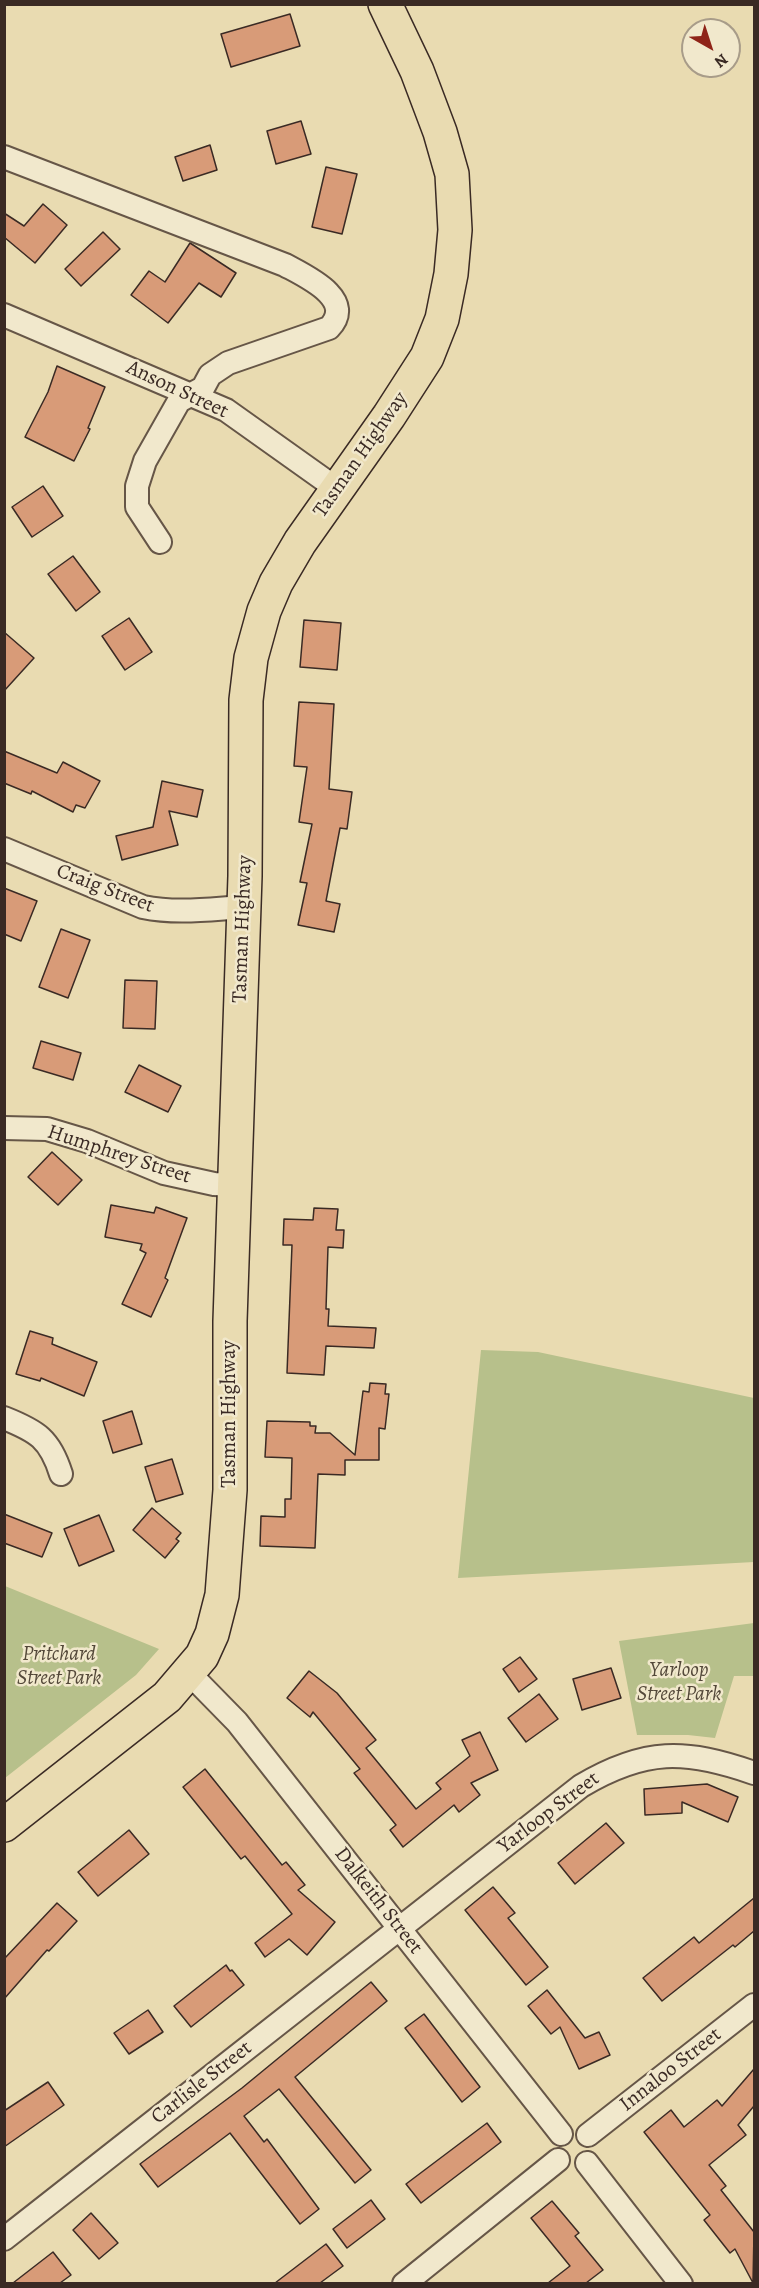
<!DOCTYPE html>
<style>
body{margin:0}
#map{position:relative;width:759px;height:2288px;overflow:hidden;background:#e9dbb1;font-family:Alegreya,serif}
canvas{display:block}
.frame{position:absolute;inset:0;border:6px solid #3a2a24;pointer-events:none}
.north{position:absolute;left:681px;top:18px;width:60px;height:60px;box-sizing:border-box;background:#f1e8cc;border:2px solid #a89c89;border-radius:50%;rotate:141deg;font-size:16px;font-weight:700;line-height:24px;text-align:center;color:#3a2a24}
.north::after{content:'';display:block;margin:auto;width:21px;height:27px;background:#8f2418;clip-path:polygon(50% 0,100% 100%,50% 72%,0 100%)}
</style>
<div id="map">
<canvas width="759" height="2288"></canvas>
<div class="frame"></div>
<div class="north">N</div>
</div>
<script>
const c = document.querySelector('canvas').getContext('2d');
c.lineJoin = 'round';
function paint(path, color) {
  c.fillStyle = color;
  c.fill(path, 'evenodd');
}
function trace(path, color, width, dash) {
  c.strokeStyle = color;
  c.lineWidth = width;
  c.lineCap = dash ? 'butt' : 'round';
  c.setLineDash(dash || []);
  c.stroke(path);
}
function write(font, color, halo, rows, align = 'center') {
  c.font = font + ' Alegreya,serif';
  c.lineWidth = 5;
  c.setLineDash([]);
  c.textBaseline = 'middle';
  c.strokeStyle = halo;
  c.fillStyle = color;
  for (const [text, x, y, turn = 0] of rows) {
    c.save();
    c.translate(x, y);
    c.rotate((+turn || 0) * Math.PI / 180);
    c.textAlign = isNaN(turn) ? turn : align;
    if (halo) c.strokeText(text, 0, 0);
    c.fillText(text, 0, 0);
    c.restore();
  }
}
const green = new Path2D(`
 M 481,1350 L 538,1352 L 754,1398 L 754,1562 L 458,1578 Z
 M 5,1586 L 159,1649 L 136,1675 L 5,1778 Z
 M 754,1623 L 754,1676 L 734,1676 L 715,1738 L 688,1735 L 637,1735 L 619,1641 Z`);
const building = new Path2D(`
 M 290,14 L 300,46 L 231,67 L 221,34 Z
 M 301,121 L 311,154 L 276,164 L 267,131 Z
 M 210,145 L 217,170 L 183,181 L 175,157 Z
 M 326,167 L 357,174 L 342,234 L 312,227 Z
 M 43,204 L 67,225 L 35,263 L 4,237 L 4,213 L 24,226 Z
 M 103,232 L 120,249 L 81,286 L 65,269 Z
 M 190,243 L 236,273 L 221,297 L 199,283 L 168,323 L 131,295 L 149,271 L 165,282 Z
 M 57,366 L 105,387 L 88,428 L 90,429 L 74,461 L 25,437 L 48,392 Z
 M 43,486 L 63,516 L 32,537 L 12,507 Z
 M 73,556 L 100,592 L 76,611 L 48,574 Z
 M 129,618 L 152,652 L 125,670 L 102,636 Z
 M 304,620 L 341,623 L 337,670 L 300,667 Z
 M 4,632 L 34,658 L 4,691 Z
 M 299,702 L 334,704 L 329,789 L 352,792 L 347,829 L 340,828 L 326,901 L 340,904 L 334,932 L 298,925 L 307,883 L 300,882 L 312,824 L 299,822 L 307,767 L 294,766 Z
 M 4,751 L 57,773 L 63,762 L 100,781 L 85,808 L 76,805 L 73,812 L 32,791 L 31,794 L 4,783 Z
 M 162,781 L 203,790 L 197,817 L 169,811 L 178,845 L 122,860 L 116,836 L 153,827 Z
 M 4,888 L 37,901 L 21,941 L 4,934 Z
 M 61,929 L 90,940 L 68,998 L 39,987 Z
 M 125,980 L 157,981 L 155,1029 L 123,1028 Z
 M 41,1041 L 81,1053 L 73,1080 L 33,1068 Z
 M 139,1065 L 181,1086 L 168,1112 L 125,1092 Z
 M 52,1152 L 82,1180 L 58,1205 L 28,1177 Z
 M 111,1205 L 154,1213 L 156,1207 L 187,1218 L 165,1278 L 168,1280 L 151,1317 L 122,1304 L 146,1253 L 140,1250 L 142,1244 L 105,1237 Z
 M 314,1208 L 338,1209 L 336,1230 L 344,1230 L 343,1248 L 328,1247 L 326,1309 L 329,1309 L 328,1326 L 376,1328 L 374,1348 L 326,1346 L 324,1375 L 287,1373 L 292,1245 L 283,1245 L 284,1219 L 313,1220 Z
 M 30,1331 L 53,1338 L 52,1344 L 97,1362 L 84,1396 L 41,1378 L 40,1381 L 16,1374 Z
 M 370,1383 L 386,1384 L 385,1394 L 389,1394 L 385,1429 L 379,1428 L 379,1460 L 345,1460 L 345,1475 L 318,1474 L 315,1548 L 260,1546 L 261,1516 L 285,1517 L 285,1499 L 291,1499 L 292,1458 L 265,1457 L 267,1421 L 310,1422 L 310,1426 L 316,1426 L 315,1433 L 330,1433 L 355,1455 L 363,1391 L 369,1392 Z
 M 132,1411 L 142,1444 L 113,1453 L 103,1421 Z
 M 172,1459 L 183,1494 L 156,1502 L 145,1467 Z
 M 152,1508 L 181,1533 L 176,1539 L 179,1541 L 165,1558 L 133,1530 Z
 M 4,1514 L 52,1533 L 42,1557 L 4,1543 Z
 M 99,1515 L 114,1551 L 79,1566 L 64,1529 Z
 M 520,1657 L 537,1679 L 519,1692 L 503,1669 Z
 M 611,1668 L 621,1698 L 582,1710 L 573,1679 Z
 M 309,1671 L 337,1693 L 376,1740 L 366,1748 L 416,1809 L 441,1789 L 436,1783 L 470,1756 L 462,1740 L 480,1732 L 498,1770 L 471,1783 L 480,1795 L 459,1812 L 454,1805 L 403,1847 L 390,1830 L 396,1825 L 354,1773 L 360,1769 L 313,1712 L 310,1717 L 287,1698 Z
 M 539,1694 L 558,1719 L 526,1742 L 508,1718 Z
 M 205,1769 L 282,1865 L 286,1862 L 305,1885 L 298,1890 L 335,1922 L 307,1955 L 289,1939 L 265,1957 L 255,1943 L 292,1914 L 245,1856 L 241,1859 L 183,1787 Z
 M 707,1784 L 738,1797 L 728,1822 L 682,1802 L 682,1813 L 645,1815 L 644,1789 Z
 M 606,1823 L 624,1843 L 575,1884 L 558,1863 Z
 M 129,1830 L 149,1854 L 98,1896 L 78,1872 Z
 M 493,1887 L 515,1913 L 508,1918 L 548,1967 L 526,1985 L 465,1910 Z
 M 754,1898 L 754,1931 L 735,1947 L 733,1945 L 662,2001 L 643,1978 L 694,1937 L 699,1943 Z
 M 57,1903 L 77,1921 L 49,1951 L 47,1950 L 4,1999 L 4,1959 Z
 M 226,1965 L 230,1971 L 232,1970 L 244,1985 L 191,2027 L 174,2006 Z
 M 371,1982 L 387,2001 L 295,2077 L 371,2170 L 355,2183 L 279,2089 L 244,2116 L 264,2142 L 267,2139 L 319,2209 L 300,2224 L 230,2133 L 158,2187 L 140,2164 L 242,2088 Z
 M 547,1990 L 585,2038 L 599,2032 L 610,2055 L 579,2069 L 560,2027 L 551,2034 L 528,2006 Z
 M 148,2010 L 163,2032 L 129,2054 L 114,2033 Z
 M 424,2014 L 480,2087 L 462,2102 L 405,2028 Z
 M 754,2069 L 754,2106 L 738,2125 L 746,2135 L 709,2165 L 726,2186 L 721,2190 L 754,2232 L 753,2283 L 735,2249 L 730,2253 L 704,2220 L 710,2215 L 644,2132 L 671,2110 L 684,2127 L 717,2100 L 722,2106 Z
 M 48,2082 L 64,2105 L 4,2147 L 4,2111 Z
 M 487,2123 L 501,2142 L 421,2203 L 406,2184 Z
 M 371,2200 L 385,2219 L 347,2248 L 333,2229 Z
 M 552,2201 L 579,2233 L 575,2236 L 603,2270 L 586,2283 L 548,2283 L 570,2266 L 531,2218 Z
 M 91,2213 L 118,2243 L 99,2259 L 73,2230 Z
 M 326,2244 L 343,2266 L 320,2283 L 275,2283 Z
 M 53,2252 L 71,2275 L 60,2283 L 13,2283 Z`);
const minor = new Path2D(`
 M 4,157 L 285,265 C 305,276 357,299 329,328 L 228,363 L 210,375 L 203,388 L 179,401 L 145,461 L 137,486 L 137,507 L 160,542
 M 4,315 L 226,410 L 337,489
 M 4,849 L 143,907 C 177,914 210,909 244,907
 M 4,1128 L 47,1129 L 87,1141 L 164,1173 L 214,1184 L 234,1185
 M 4,1418 C 37,1431 50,1439 61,1474
 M 189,1673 L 237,1722 L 561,2134
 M 588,2135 L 754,2005
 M 587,2163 L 681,2284
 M 4,2239 L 581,1786 C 645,1748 685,1749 754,1773
 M 404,2284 L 558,2160`);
const trunk = new Path2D(`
 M 4,1825 L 167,1697 L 202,1656 L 212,1634 L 222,1595 L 230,1490 L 230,1321 L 245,876 L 246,700 L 251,658 L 264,611 L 276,583 L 300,542 L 389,416 L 427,357 L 442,319 L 451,274 L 455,230 L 452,174 L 440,132 L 417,71 L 385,4`);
const streetNames = [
 ["Anson Street",177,390,25],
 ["Tasman Highway",361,455,-55],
 ["Craig Street",105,889,21],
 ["Tasman Highway",243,929,-88],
 ["Humphrey Street",119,1155,18],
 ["Tasman Highway",230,1414,-90],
 ["Yarloop Street",549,1813,-37],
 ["Dalkeith Street",378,1901,52],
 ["Innaloo Street",671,2070,-38],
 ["Carlisle Street",202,2083,-38]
];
const parkNames = [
 ["Pritchard",59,1655],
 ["Street Park",59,1679],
 ["Yarloop",679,1671],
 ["Street Park",679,1695]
];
paint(green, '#b7c08b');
paint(building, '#d89b78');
trace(building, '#3a2a24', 1.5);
trace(minor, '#665647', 26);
trace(trunk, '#3a2a24', 36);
trace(minor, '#f1e8cc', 22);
trace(trunk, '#e9dbb1', 33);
write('21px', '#3a2a24', '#f1e8cc', streetNames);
write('italic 21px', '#534839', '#f1e8cc', parkNames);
</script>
